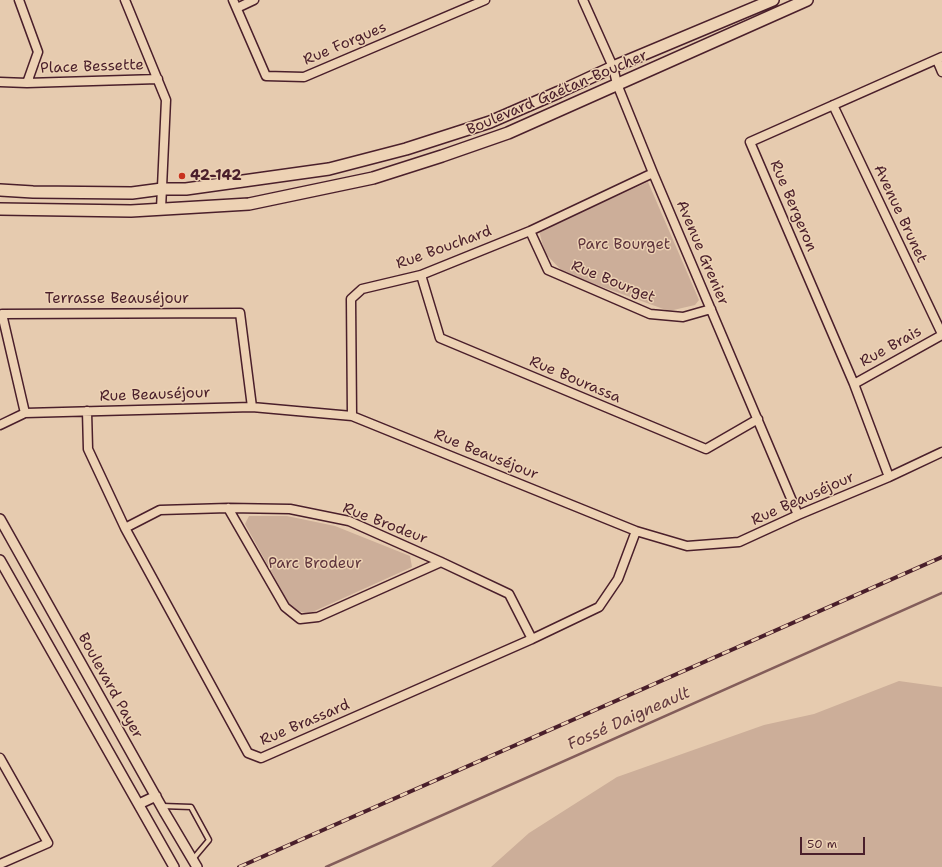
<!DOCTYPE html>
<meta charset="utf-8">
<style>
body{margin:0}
#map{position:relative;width:942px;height:867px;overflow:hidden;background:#e6cbaf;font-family:"Shantell Sans",sans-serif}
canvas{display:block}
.scale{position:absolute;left:800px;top:837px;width:65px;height:18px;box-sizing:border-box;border:2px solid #4a1f2b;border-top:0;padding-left:5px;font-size:12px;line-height:14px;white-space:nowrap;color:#4a1f2b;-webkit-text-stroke:3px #edd2b4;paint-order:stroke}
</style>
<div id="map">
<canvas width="942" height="867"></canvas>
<div class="scale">50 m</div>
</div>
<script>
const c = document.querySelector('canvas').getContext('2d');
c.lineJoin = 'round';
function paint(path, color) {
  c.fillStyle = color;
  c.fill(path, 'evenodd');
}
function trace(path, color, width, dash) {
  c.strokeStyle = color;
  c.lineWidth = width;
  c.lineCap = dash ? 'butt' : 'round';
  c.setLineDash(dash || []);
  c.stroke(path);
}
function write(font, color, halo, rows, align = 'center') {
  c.font = font + ' "Shantell Sans",sans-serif';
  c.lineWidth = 3;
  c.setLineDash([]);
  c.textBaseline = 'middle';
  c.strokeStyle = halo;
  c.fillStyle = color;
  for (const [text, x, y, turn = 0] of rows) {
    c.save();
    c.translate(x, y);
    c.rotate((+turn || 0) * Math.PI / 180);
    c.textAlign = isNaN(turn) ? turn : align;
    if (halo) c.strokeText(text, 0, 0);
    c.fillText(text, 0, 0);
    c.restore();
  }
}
const green = new Path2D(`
 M 648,182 L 699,300 L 695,305 L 669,311 L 586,281 L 561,270 L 545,253 L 539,231 Z
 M 249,516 L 287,516 L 335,526 L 410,556 L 412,567 L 308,614 L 292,609 L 245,524 Z
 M 899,681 L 942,687 L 942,867 L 491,867 L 529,833 L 617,777 L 764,725 L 814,714 Z`);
const stream = new Path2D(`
 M 326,867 L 942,593`);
const service = new Path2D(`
 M 162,806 L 191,807 L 209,840 L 193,859`);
const minor = new Path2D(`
 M 19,0 L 38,52 L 27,83
 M 125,0 L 166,100 L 161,209
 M 233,0 L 266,76 L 304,77 L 485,0
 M 583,0 L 613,67 L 617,84 L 653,173 L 798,515
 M 237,8 L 254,0
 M 937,60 L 942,72
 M 0,82 L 27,83 L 158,79
 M 833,105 L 942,334
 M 530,231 L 548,270 L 650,314 L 683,317 L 711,309
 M 421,275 L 440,338 L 706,449 L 758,419
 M 854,384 L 942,335
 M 87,411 L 88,449 L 125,528 L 248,753 L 261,758 L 532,639 L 599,607 L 618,579 L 636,531
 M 25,413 L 2,314 L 240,313 L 252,407
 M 352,416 L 351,299 L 362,289 L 421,275 L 530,231 L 653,173
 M 0,425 L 25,413 L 252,407 L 352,416 L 636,531 L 687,546 L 739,542 L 798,515 L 889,477 L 942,452
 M 889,477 L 854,384 L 750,142 L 942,57
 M 228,508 L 285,607 L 300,619 L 318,617 L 441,562
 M 125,528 L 160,510 L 228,508 L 290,509 L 349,521 L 441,562 L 509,594 L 532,639
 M 0,758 L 48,843 L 0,864`);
const tertiary = new Path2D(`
 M 0,519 L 165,813 L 197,867
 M 0,560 L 174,867
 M 139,804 L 156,796`);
const secondary = new Path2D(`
 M 0,190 L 33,192 L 132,193 L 162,189 L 186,189 L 329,169 L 406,149 L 490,122 L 559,92 L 613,67 L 773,0
 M 0,209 L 131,211 L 249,204 L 373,178 L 442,156 L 508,133 L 807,0`);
const rail = new Path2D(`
 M 239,867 L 942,557`);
const markers = [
 [182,176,4,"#c8321e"]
];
const streetNames = [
 ["Rue Forgues",345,44,-23],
 ["Place Bessette",92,67,-2],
 ["Boulevard Gaétan-Boucher",557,93,-23],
 ["Rue Bergeron",793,206,67],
 ["Avenue Brunet",900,214,65],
 ["Rue Bouchard",444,248,-20],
 ["Avenue Grenier",702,253,67],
 ["Rue Bourget",613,282,22],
 ["Terrasse Beauséjour",117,299],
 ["Rue Brais",891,347,-29],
 ["Rue Bourassa",575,380,23],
 ["Rue Beauséjour",155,395,-2],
 ["Rue Beauséjour",486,455,22],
 ["Rue Beauséjour",803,499,-24],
 ["Rue Brodeur",385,524,21],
 ["Boulevard Payer",110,686,61],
 ["Rue Brassard",305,723,-23]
];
const poiNames = [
 ["42-142",190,176]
];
const parkNames = [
 ["Parc Bourget",624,245],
 ["Parc Brodeur",315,564]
];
const waterNames = [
 ["Fossé Daigneault",629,719,-24]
];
paint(green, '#ccae99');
trace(stream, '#835d5a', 2.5);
trace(service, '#4a1f2b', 7);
trace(minor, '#4a1f2b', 11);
trace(tertiary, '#4a1f2b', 12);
trace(secondary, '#4a1f2b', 14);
trace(service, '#edd2b4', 4);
trace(minor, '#edd2b4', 8);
trace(tertiary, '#edd2b4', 9);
trace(secondary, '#edd2b4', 11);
trace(rail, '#4a1f2b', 4);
trace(rail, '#edd2b4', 2.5, [8]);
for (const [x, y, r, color] of markers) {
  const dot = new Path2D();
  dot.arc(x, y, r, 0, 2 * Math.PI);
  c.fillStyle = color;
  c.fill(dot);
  trace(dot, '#edd2b4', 1.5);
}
write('15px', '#4a1f2b', '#edd2b4', streetNames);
write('bold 15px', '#4a1f2b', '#edd2b4', poiNames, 'left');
write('15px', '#5e343c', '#edd2b4', parkNames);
write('italic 16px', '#62393f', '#edd2b4', waterNames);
</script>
